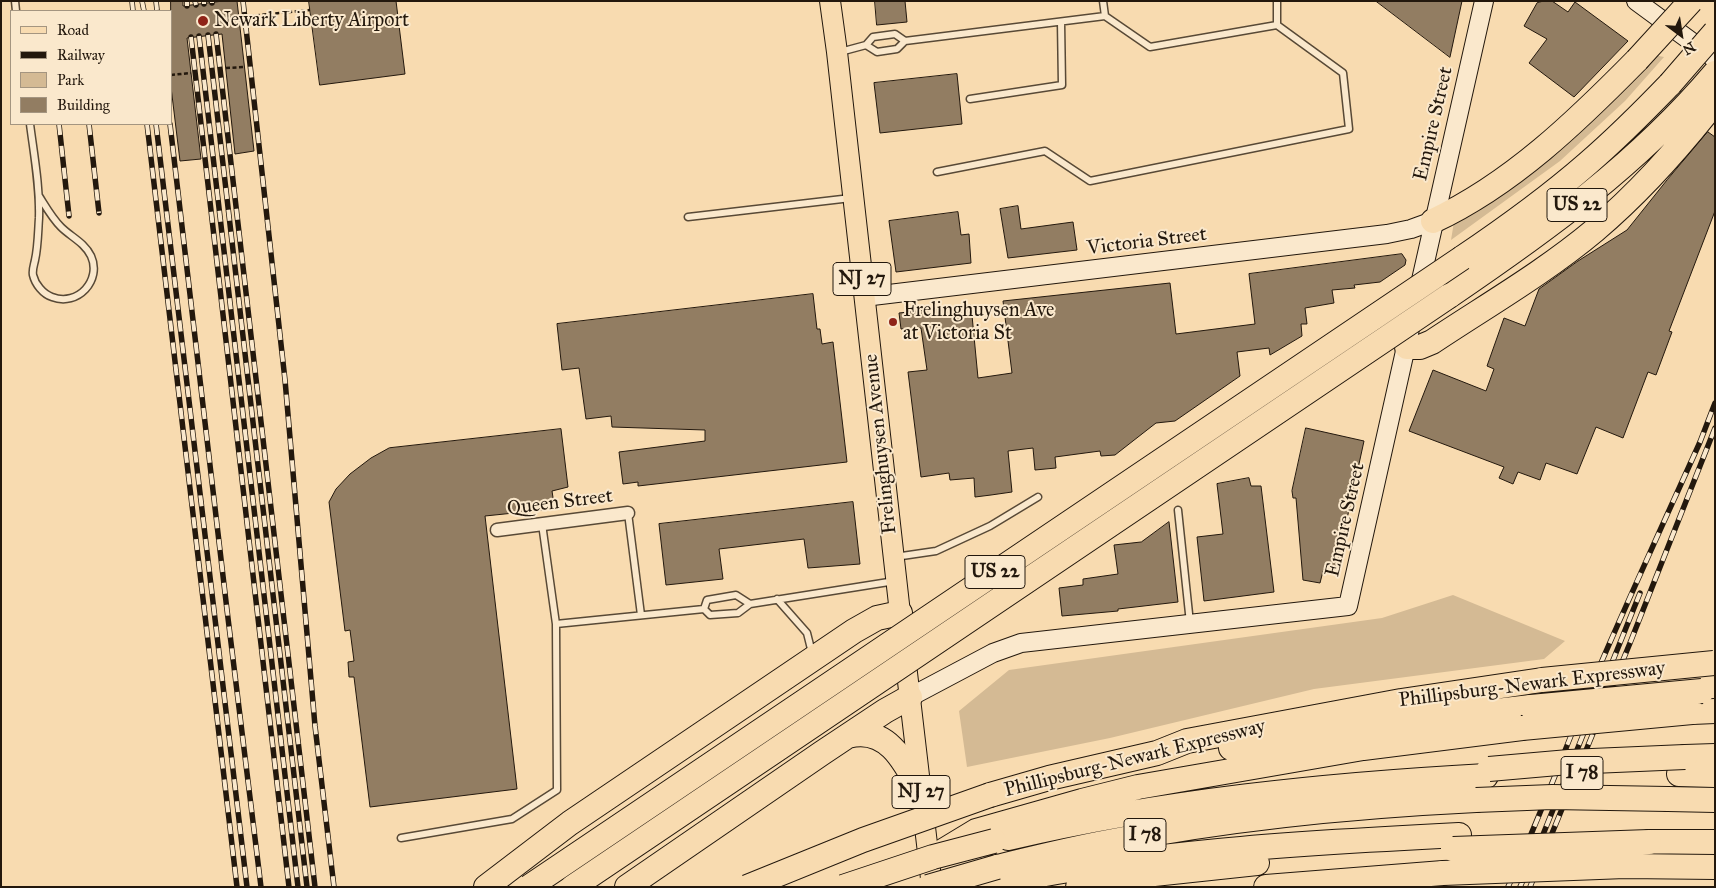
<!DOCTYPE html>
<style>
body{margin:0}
#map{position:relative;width:1716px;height:888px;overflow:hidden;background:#f8dbb0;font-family:"IM FELL Great Primer",serif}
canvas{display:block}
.frame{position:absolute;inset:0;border:2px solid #23180d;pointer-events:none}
.legend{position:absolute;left:10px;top:10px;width:162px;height:115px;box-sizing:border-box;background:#fae8cc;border:1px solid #a49580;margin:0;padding:6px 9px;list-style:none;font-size:15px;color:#23180d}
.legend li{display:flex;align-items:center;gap:10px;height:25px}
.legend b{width:25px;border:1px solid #a49580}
.north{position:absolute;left:1656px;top:10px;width:50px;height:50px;-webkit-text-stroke:4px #fae8cc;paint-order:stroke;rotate:149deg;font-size:14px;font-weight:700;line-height:20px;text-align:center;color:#23180d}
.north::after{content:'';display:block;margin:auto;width:18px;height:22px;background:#23180d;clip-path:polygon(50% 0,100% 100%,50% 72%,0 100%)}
</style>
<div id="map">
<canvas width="1716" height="888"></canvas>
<div class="frame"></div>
<ul class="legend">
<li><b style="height:6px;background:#f8dbb0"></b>Road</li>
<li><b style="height:6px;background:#23180d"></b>Railway</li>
<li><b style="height:14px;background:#d4ba94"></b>Park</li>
<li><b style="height:14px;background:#927d62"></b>Building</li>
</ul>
<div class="north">N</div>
</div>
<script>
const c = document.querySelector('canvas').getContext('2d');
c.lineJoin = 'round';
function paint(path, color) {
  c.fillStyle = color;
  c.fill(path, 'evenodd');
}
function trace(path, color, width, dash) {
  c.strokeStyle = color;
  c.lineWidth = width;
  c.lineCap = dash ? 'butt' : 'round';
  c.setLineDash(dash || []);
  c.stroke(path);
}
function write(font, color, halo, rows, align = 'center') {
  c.font = font + ' "IM FELL Great Primer",serif';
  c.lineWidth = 4;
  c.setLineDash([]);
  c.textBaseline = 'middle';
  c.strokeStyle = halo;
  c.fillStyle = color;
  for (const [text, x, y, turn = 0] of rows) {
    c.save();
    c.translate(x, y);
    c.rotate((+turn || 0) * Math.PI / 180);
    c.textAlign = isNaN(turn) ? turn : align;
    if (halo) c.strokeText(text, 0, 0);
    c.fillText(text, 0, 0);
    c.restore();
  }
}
const green = new Path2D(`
 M 1654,55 L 1664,57 L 1625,101 L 1560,161 L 1451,240 L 1454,222 Z
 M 1453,595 L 1565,641 L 1544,659 L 1314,689 L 1110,738 L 967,767 L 959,711 L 1009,670 L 1382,618 Z`);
const building = new Path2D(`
 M 171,1 L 183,1 L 183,6 L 223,1 L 237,1 L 254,151 L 235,154 L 222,34 L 187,38 L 201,159 L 180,161 L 171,87 Z
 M 309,1 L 396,1 L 405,74 L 320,85 Z
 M 875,1 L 905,1 L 907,22 L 877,25 Z
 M 1376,1 L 1462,1 L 1450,57 Z
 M 1544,1 L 1552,1 L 1568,12 L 1575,2 L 1628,41 L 1574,97 L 1529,63 L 1547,39 L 1524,26 L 1537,3 Z
 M 957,74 L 962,124 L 880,133 L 874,83 Z
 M 1708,132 L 1715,137 L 1715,211 L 1669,331 L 1672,332 L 1656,375 L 1648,372 L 1623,438 L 1596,427 L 1577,474 L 1546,463 L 1540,480 L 1518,472 L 1513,484 L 1499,478 L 1504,467 L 1409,431 L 1433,370 L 1486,391 L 1494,369 L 1487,366 L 1504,318 L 1525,326 L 1539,289 L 1578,261 L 1627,230 L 1667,180 Z
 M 1018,206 L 1021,229 L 1073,222 L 1077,250 L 1008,258 L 1000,209 Z
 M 958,212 L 961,235 L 969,234 L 971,263 L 896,272 L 889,221 Z
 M 1402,254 L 1406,260 L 1405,265 L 1380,282 L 1354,285 L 1355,288 L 1332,290 L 1334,303 L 1305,308 L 1307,324 L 1301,324 L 1302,336 L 1270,355 L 1269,348 L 1237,352 L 1240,376 L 1175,421 L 1156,423 L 1115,455 L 1101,456 L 1100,451 L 1055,457 L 1056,468 L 1035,470 L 1033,448 L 1008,451 L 1012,492 L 991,495 L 975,497 L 974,478 L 950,480 L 949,473 L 921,477 L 908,372 L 927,370 L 921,328 L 901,329 L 899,313 L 971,305 L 978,378 L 1012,373 L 1003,301 L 1170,283 L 1176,334 L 1255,324 L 1249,274 Z
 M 813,294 L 817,329 L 820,329 L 822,344 L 833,342 L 847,462 L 638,486 L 638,482 L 623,484 L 619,452 L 705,441 L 705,430 L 612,427 L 611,416 L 586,419 L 579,368 L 562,370 L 557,324 Z
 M 1306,428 L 1364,441 L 1335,574 L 1323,571 L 1320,583 L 1303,580 L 1296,498 L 1293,498 L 1292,491 Z
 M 561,429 L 568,487 L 552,491 L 554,504 L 543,505 L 543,510 L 485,516 L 517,789 L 370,807 L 354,677 L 349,677 L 348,662 L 354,661 L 350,630 L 345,631 L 329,502 L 336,489 L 350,474 L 371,458 L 389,448 Z
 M 1249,478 L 1251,486 L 1261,486 L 1274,592 L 1204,601 L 1197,537 L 1223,534 L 1217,484 Z
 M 853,502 L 860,564 L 808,568 L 804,539 L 719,549 L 723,579 L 666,585 L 659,524 Z
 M 1169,522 L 1178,602 L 1118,609 L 1118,611 L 1062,616 L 1059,588 L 1083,585 L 1083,579 L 1118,574 L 1114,545 L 1141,542 Z`);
const path = new Path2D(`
 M 226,68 L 244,67
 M 171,75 L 191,73`);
const lane = new Path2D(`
 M 15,1 L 16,11
 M 1105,16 L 1150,47 L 1277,25 L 1277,1
 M 866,45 L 877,52 L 897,49 L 905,41 L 1105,16 L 1103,1
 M 840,52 L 866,45 L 873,37 L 895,34 L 905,41
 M 970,99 L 1062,85 L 1061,22
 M 30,124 C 34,155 40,187 39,218 C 38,232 38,247 35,260 C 34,265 32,270 33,275 C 35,284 43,294 52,297 C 78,307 102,280 91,256 C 84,242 71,237 61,227 C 52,218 46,207 39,196
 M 937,172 L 1045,151 L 1090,181 L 1349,129 L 1343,73 L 1277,25
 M 688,217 L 851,198
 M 1178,510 L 1190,623
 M 628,513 L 641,615
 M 542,524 L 556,624 L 704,609
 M 895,557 L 936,551 L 990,526 L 1038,497
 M 777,599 L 807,633 L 812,653
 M 750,604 L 736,595 L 707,600 L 704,609 L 710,615 L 738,613 L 750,604 L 895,581
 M 401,838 L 512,819 L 557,790 L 556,624`);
const street = new Path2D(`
 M 497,530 L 628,513`);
const secondary = new Path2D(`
 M 1636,1 L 1715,59
 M 864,297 L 1387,234 L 1411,229 L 1433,221
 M 910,697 L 993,653 L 1021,643 L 1348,606 C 1394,404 1437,203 1484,1`);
const primary = new Path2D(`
 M 830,1 L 837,52 L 900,613 L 932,887`);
const highway = new Path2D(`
 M 1433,221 C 1512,184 1577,121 1637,60
 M 1462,258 C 1505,229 1548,198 1587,164 C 1616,139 1643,112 1670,84
 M 1449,296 C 1546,230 1638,164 1715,73
 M 1407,347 L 1420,347 L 1432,342 C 1486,306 1545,272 1595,230 C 1640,192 1679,148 1715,102
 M 1692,712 L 1715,711
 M 848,736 C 888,725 906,764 922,794
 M 1231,748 L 1385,724 L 1531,707
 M 1685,757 L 1715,756
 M 1679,774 L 1715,775
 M 990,795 L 1049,778 L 1157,753 L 1187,741 L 1401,701 L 1542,680
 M 1668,799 L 1715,800
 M 1008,838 C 1165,801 1324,785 1486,776
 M 1649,842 L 1715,842
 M 943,851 L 976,831 L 1082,801 L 1138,787 L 1363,748 L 1522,728
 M 997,867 C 1034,858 1070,849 1108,842 C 1229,818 1352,806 1476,800
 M 486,887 L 570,823 L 854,631 L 877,618 L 900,613
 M 627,887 L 822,753 L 885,711 L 910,697
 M 980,887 C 1138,852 1299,843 1459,835
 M 1078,887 L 1154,874 L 1257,863
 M 1266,887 L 1443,873`);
const rail = new Path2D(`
 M 132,1 L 133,11
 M 142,1 L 144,11
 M 156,1 L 157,10
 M 187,1 L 187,6
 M 195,1 L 196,5
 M 204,1 L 204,4
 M 212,1 L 212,3
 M 243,1 L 285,380 L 315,726 L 334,887
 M 216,34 L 315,887
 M 208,35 L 307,887
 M 199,36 L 298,887
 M 191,37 L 289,887
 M 59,124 L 69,216
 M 89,124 L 99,213
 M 147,124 L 237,887
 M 156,124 L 247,887
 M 170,124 L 227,610 L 261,887
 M 1508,887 C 1539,820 1564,751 1592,684 C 1627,602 1664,522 1700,442 L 1715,403
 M 1520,887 L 1536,852 L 1640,593
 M 1530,887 L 1630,643 L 1715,428`);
const pathBridge = new Path2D(`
 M 230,18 L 310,10`);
const highwayBridge = new Path2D(`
 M 1637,60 L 1691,1
 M 1670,84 L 1715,32
 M 1542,680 L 1714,663
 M 1531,707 L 1702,691
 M 1522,728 L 1692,712
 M 1489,769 L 1569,762 L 1685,757
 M 1476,800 L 1552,797 L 1668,799
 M 1453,849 L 1649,842
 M 1443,873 L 1625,866 L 1715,867
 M 529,887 L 1462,258
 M 573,887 L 1449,296
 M 747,887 L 863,840 L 990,795
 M 843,887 L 933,857 L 994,841
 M 928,887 L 997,867`);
const markers = [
 [203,21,6,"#8f2418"],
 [893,322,5,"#8f2418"]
];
const shields = [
 [1577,205,60],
 [862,279,58],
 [995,572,60],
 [1582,773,42],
 [921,792,58],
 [1145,835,42]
];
const shieldNames = [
 ["US 22",1577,205],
 ["NJ 27",862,279],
 ["US 22",995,572],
 ["I 78",1582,773],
 ["NJ 27",921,792],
 ["I 78",1145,835]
];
const poiNames = [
 ["Newark Liberty Airport",214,21],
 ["Frelinghuysen Ave",903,311],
 ["at Victoria St",903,334]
];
const streetNames = [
 ["Empire Street",1434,124,-77],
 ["Victoria Street",1147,242,-7],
 ["Frelinghuysen Avenue",881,444,-96],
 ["Queen Street",560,503,-7],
 ["Empire Street",1346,520,-77],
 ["Phillipsburg-Newark Expressway",1532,685,-7],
 ["Phillipsburg-Newark Expressway",1135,759,-14]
];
paint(green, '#d4ba94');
paint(building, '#927d62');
trace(building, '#23180d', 1);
trace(lane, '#584936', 9);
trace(street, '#584936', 15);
trace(secondary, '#23180d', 20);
trace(primary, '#23180d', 22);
trace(highway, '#23180d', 26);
trace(path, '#23180d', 2.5, [4, 2.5]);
trace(lane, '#fae8cc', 6);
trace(street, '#fae8cc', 12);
trace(secondary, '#fae8cc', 18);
trace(primary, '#f8dbb0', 20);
trace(highway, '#f8dbb0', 24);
trace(rail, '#23180d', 5.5);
trace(rail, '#fae8cc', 4, [11]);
trace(highwayBridge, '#23180d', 26, []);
trace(pathBridge, '#23180d', 2.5, [4, 2.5]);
trace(highwayBridge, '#f8dbb0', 24);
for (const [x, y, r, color] of markers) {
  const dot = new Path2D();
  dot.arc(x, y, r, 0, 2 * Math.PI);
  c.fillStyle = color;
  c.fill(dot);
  trace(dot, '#fae8cc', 2);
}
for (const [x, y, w] of shields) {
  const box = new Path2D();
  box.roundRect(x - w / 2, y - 16.5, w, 33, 4);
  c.fillStyle = '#fae8cc';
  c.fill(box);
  trace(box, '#23180d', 1);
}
write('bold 19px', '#23180d', null, shieldNames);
write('20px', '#23180d', '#fae8cc', poiNames, 'left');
write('20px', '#23180d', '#fae8cc', streetNames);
</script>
